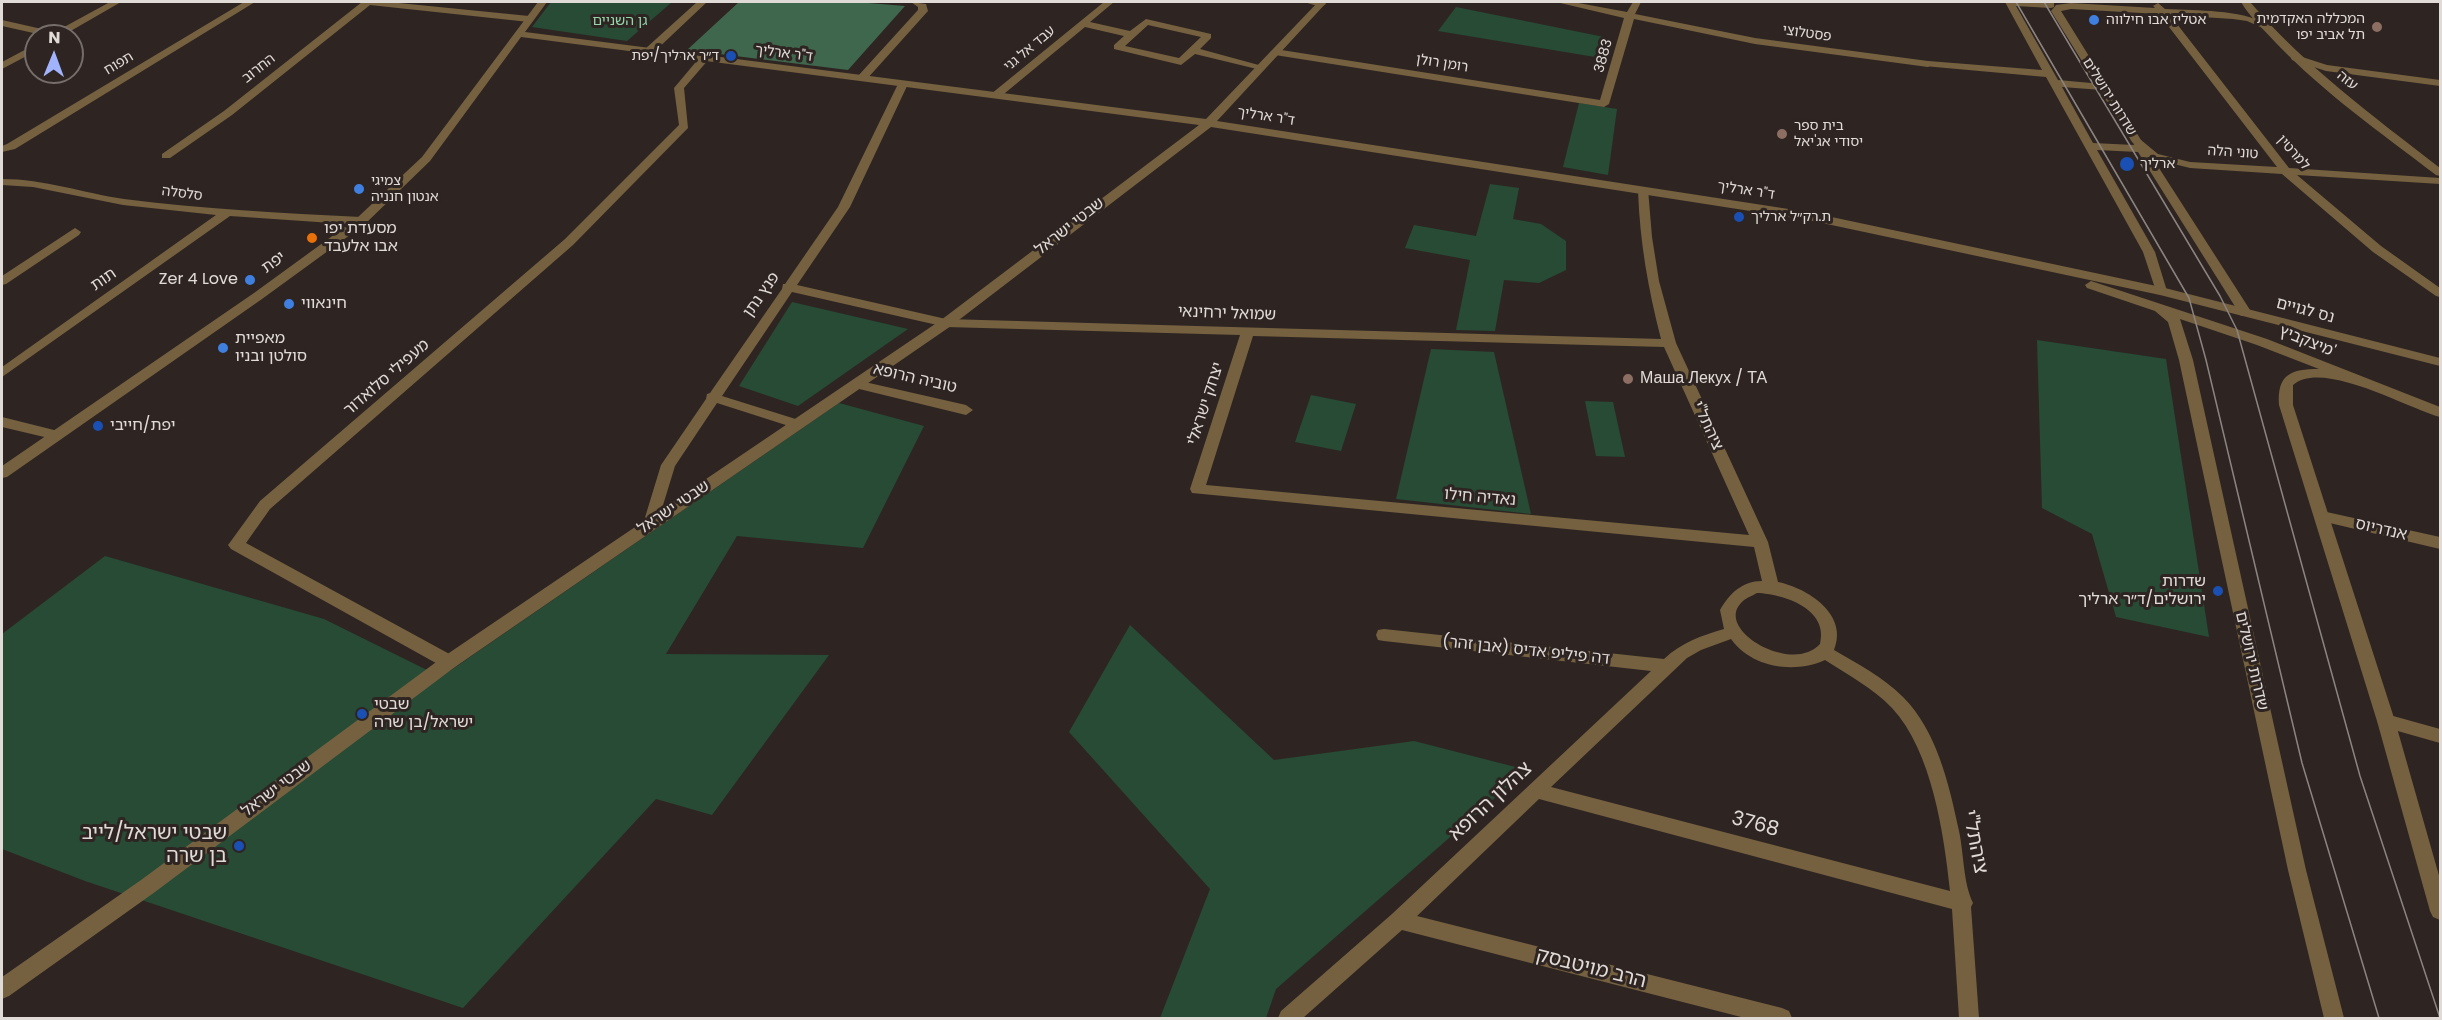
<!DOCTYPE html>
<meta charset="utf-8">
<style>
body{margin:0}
#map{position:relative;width:2442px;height:1020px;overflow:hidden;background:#2e2522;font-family:Poppins,sans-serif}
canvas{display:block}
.frame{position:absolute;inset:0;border:3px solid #e1dbd8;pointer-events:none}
.north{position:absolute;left:24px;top:24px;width:60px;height:60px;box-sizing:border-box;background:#2e2522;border:2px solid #766e6b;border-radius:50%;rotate:1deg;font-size:16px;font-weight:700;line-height:24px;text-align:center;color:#e1dbd8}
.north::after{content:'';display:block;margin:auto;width:21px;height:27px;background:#a1b3fd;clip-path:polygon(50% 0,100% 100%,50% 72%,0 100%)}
</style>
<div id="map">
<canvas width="2442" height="1020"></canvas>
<div class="frame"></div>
<div class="north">N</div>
</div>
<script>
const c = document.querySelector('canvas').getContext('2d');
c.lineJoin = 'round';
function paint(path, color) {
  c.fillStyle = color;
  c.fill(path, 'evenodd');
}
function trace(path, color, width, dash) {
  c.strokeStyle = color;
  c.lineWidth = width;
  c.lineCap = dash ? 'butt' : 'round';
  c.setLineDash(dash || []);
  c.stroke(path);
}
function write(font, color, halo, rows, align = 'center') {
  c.font = font + ' Poppins,"Noto Sans Hebrew",sans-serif';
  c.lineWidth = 6;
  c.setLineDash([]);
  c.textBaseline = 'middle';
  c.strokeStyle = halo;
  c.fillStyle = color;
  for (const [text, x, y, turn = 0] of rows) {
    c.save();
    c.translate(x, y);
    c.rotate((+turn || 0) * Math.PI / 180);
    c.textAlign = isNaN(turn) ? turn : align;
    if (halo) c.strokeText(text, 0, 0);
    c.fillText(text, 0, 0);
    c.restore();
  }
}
const green = new Path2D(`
 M 551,2 L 672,2 L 627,41 L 532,27 Z
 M 1456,7 L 1604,37 L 1595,57 L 1438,31 Z
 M 1579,103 L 1617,109 L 1608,175 L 1563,167 Z
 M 1490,184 L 1519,188 L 1513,219 L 1541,224 L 1566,241 L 1566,270 L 1539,283 L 1504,280 L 1495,331 L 1456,330 L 1470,260 L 1405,248 L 1414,225 L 1476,236 Z
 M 792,302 L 908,329 L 798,406 L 739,386 Z
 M 2037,340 L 2166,359 L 2209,637 L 2116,617 L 2092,534 L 2042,508 Z
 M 1431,349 L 1494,352 L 1531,514 L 1396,499 Z
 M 1311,395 L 1356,404 L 1341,451 L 1295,442 Z
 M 1585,401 L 1613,402 L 1625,457 L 1596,456 Z
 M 839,403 L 924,426 L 863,548 L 737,536 L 666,654 L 829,655 L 712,815 L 656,799 L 463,1008 L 85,881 L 2,849 L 2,634 L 105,556 L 324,619 L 441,677 Z
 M 1130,625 L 1274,760 L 1414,741 L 1527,770 L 1276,989 L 1266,1018 L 1160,1018 L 1210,889 L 1069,732 Z`);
const forest = new Path2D(`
 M 739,2 L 856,2 L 905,6 L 848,70 L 687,50 Z`);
const pedestrian = new Path2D(`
 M 2005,2 L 2054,3 L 2054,7 L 2051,8 L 2016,6 L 2058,80 L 2102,84 L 2107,87 L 2102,90 L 2062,87 L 2093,143 L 2134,145 L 2133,140 L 2141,140 L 2252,313 L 2251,316 L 2241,316 L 2138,152 L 2097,150 L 2155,252 L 2167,291 L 2161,295 L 2157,294 L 2143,252 L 2046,77 L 1924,66 L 1923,64 L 1928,61 L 2042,70 Z`);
const minor = new Path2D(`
 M 110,2 L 121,2 L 62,36 L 47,36 L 2,26 L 2,20 L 55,32 Z
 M 244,2 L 255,2 L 15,149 L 2,152 L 2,146 L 7,144 Z
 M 362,2 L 389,2 L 529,16 L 534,19 L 529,22 L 370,5 L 232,115 L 170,158 L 162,158 L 162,154 L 224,111 Z
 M 697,2 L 707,2 L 653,53 L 645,53 L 645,49 Z
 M 911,2 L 926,4 L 928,11 L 866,80 L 858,80 L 858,76 L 918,10 L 918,7 Z
 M 1104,2 L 1114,2 L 1090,22 L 1130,31 L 1146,19 L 1211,34 L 1211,38 L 1200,49 L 1266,67 L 1261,70 L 1195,54 L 1181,65 L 1114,49 L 1114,45 L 1124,36 L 1085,27 L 999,98 L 991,98 L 991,94 ZM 1148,25 L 1201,37 L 1179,58 L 1125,46 Z
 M 1304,2 L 1322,2 L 1326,4 L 1321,7 Z
 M 1556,2 L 1573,2 L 1627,12 L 1633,2 L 1641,2 L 1635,14 L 1755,38 L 1928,61 L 1933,64 L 1928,67 L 1755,44 L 1634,19 L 1609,104 L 1604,107 L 1275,55 L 1270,52 L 1275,49 L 1600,100 L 1624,18 Z
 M 2071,3 L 2155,8 L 2153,6 L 2158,3 L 2165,9 C 2200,11 2237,9 2268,24 L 2270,26 L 2265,29 L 2247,21 L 2233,19 L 2170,15 L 2289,168 L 2440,178 L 2440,184 L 2297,175 L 2381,246 L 2440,288 L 2440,297 L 2436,296 L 2373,252 L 2282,174 L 2190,168 L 2150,158 L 2132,142 L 2051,11 L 2056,5 ZM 2071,9 L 2159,14 L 2277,167 L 2190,162 L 2158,154 L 2141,140 L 2061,11 Z
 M 36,44 L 36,51 L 2,69 L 2,62 Z
 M 2296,55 L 2327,65 L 2440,80 L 2440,86 L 2326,71 L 2292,60 L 2291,58 Z
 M 700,57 L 709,59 L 684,88 L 688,128 L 573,245 L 270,509 L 246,543 L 455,657 L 457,662 L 455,667 L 449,669 L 443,667 L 231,549 L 228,545 L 231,541 L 260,501 L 565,239 L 679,125 L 674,88 Z
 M 903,81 L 908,84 L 850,207 L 797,285 L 946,319 L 1661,339 C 1648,288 1640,243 1638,191 L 1644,188 L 1648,189 L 1652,237 L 1659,281 L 1676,343 L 1768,542 L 1778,582 C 1807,588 1849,614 1834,650 C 1858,664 1883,677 1903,697 C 1937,731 1949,784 1959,831 C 1964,854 1963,882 1973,903 L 1971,907 L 1979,1018 L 1959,1018 L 1952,909 L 1539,799 L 1417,916 L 1782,1008 L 1789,1011 L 1792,1018 L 1745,1018 L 1402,930 L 1303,1018 L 1278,1018 L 1281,1011 L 1392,914 L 1651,671 L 1384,641 L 1378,640 L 1376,635 L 1378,630 L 1384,629 L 1664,659 C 1682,642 1701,636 1724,629 L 1720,610 C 1729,594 1742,581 1762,581 L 1754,547 L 1192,493 L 1190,489 L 1240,335 L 946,327 L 792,292 L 722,396 L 802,421 L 804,424 L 802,427 L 792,427 L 717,403 L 675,466 L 656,528 L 646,528 L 643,524 L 661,465 L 706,399 L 707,394 L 710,393 L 782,289 L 783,284 L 785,284 L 838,207 L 898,84 ZM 1253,336 L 1664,347 L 1749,535 L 1206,485 ZM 1757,593 C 1784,594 1829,609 1820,644 C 1792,675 1715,630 1741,603 C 1745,598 1752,596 1757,593 ZM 1731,639 C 1752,668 1794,674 1825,660 C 1848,675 1873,688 1892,708 C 1932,751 1944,834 1950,891 L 1551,787 L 1687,658 L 1701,650 Z
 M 2,179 C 44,179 83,193 124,199 C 202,209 282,213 361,217 L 367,221 L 361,225 L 230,216 L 2,377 L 2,367 L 216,215 L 123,205 L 33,187 L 2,185 Z
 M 75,228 L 81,232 L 79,235 L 6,284 L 2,285 L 2,276 Z
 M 856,380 L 966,405 L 973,410 L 966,415 L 851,387 L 849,384 Z
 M 2,417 L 62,432 L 64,435 L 57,440 L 2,427 Z
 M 2322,511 L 2440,537 L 2440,549 L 2317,520 L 2314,516 L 2317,512 Z
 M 2386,714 L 2440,729 L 2440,743 L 2380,726 L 2377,721 L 2380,716 Z`);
const tertiary = new Path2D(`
 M 538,2 L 547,2 L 525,32 L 1206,119 L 1318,2 L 1327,2 L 1217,121 L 1808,212 L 2161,287 L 2440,358 L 2440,366 L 2160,295 L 1808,220 L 1211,127 L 951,326 L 455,667 L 155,892 L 9,996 L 2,999 L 2,977 L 141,880 L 443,657 L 941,320 L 1199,125 L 521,37 L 430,161 L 365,224 L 262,299 L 7,477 L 2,478 L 2,466 L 254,293 L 357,218 L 422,157 Z
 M 2241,2 L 2250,2 C 2305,66 2373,116 2440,168 L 2440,176 L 2436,175 C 2381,133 2324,93 2276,43 C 2264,30 2249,16 2241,2 Z
 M 2091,281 L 2267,339 L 2440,407 L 2440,417 C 2407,408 2322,359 2293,385 L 2293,405 L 2395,721 L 2440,879 L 2440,920 L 2433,917 L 2430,911 L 2377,721 L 2279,405 C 2277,374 2291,369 2319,369 L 2257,345 L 2180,319 L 2193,360 L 2306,870 L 2344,1018 L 2324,1018 L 2288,870 L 2179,360 L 2168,322 L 2155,311 L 2087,288 L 2085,285 Z`);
const tram = new Path2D(`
 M 2016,2 L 2189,298 L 2206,360 L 2302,763 L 2379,1018
 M 2044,2 L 2220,296 L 2237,330 L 2360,776 L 2440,1018`);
const markers = [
 [2094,20,6,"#3f7fe0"],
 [2377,27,6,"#8d6e63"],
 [731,56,6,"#1a4fb4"],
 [1782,134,6,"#8d6e63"],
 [2127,164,8,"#1a4fb4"],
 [359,189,6,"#3f7fe0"],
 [1739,217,6,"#1a4fb4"],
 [312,238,6,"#e8710a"],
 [250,280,6,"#3f7fe0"],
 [289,304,6,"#3f7fe0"],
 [223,348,6,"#3f7fe0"],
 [1628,379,6,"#8d6e63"],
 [98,426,6,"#1a4fb4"],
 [2218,591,6,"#1a4fb4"],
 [362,714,6,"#1a4fb4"],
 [239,846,6,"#1a4fb4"]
];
const farPoinames = [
 ["המכללה האקדמית",2365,19,"right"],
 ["תל אביב יפו",2365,35,"right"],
 ["אטליז אבו חילווה",2106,20],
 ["ד״ר ארליך/יפת",719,56,"right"],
 ["בית ספר",1794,126],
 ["יסודי אג'יאל",1794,142],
 ["ארליך",2140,164],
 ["צמיגי",371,181],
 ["אנטון חנניה",371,197],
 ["ת.רק״ל ארליך",1751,217]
];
const farParknames = [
 ["גן השניים",620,21]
];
const farStreetnames = [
 ["פסטלוצי",1807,34,8],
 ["עבד אל גני",1030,49,-40],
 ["ד\"ר ארליך",784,54,7],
 ["3883",1604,56,-74],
 ["תפוח",119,64,-31],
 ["רומן רולן",1442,64,9],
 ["החרוב",259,69,-38],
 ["עזה",2347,81,39],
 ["שדרות ירושלים",2109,97,58],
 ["ד\"ר ארליך",1266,117,9],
 ["טוני הלה",2233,153,4],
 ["למרטין",2293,153,48],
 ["ד\"ר ארליך",1746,191,9],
 ["סלסלה",182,194,7]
];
const streetNames = [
 ["שבטי ישראל",1070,227,-38],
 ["יפת",274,263,-36],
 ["תות",104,280,-35],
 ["פנץ נתן",762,295,-55],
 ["נס לגויים",2305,311,15],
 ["שמואל ירחינאי",1227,314,2],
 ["מיצקביץ'",2307,342,22],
 ["מעפילי סלואדור",387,378,-41],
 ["טוביה הרופא",915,379,13],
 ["יצחק ישראלי",1206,404,-72],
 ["ציהתל\"י",1707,426,65],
 ["נאדיה חילו",1480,498,5],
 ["שבטי ישראל",674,508,-34],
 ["אנדריוס",2381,530,13],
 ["דה פיליפ אדיס (אבן זהר)",1526,651,6],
 ["שדרות ירושלים",2251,661,77],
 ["שבטי ישראל",277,789,-37]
];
const poiNames = [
 ["מסעדת יפו",324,229],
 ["אבו אלעבד",324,247],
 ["Zer 4 Love",238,280,"right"],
 ["חינאווי",301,304],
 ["מאפיית",235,339],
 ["סולטן ובניו",235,357],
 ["Маша Лекух / ТА",1640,379],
 ["יפת/חייבי",110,426],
 ["שדרות",2206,582,"right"],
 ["ירושלים/ד״ר ארליך",2206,600,"right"],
 ["שבטי",374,705],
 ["ישראל/בן שרה",374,723]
];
const nearStreetnames = [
 ["צהלון הרופא",1491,802,-43],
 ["3768",1755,825,15],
 ["ציהתל\"י",1974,842,79],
 ["הרב מויטבסק",1591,969,14]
];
const nearPoinames = [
 ["שבטי ישראל/לייב",227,834],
 ["בן שרה",227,857]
];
paint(green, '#274b35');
paint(forest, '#3f674e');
paint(pedestrian, '#756140');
paint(minor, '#756140');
paint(tertiary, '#756140');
trace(tram, '#8b8481', 1.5);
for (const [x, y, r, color] of markers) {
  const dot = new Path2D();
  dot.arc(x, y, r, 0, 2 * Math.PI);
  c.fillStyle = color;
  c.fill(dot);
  trace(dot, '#2e2522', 2);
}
write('14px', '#e1dbd8', '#2e2522', farPoinames, 'left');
write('14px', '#93d6ac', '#2e2522', farParknames);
write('14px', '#e1dbd8', '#2e2522', farStreetnames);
write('16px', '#e1dbd8', '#2e2522', streetNames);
write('16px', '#e1dbd8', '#2e2522', poiNames, 'left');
write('20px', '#e1dbd8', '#2e2522', nearStreetnames);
write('20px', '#e1dbd8', '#2e2522', nearPoinames, 'right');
</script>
